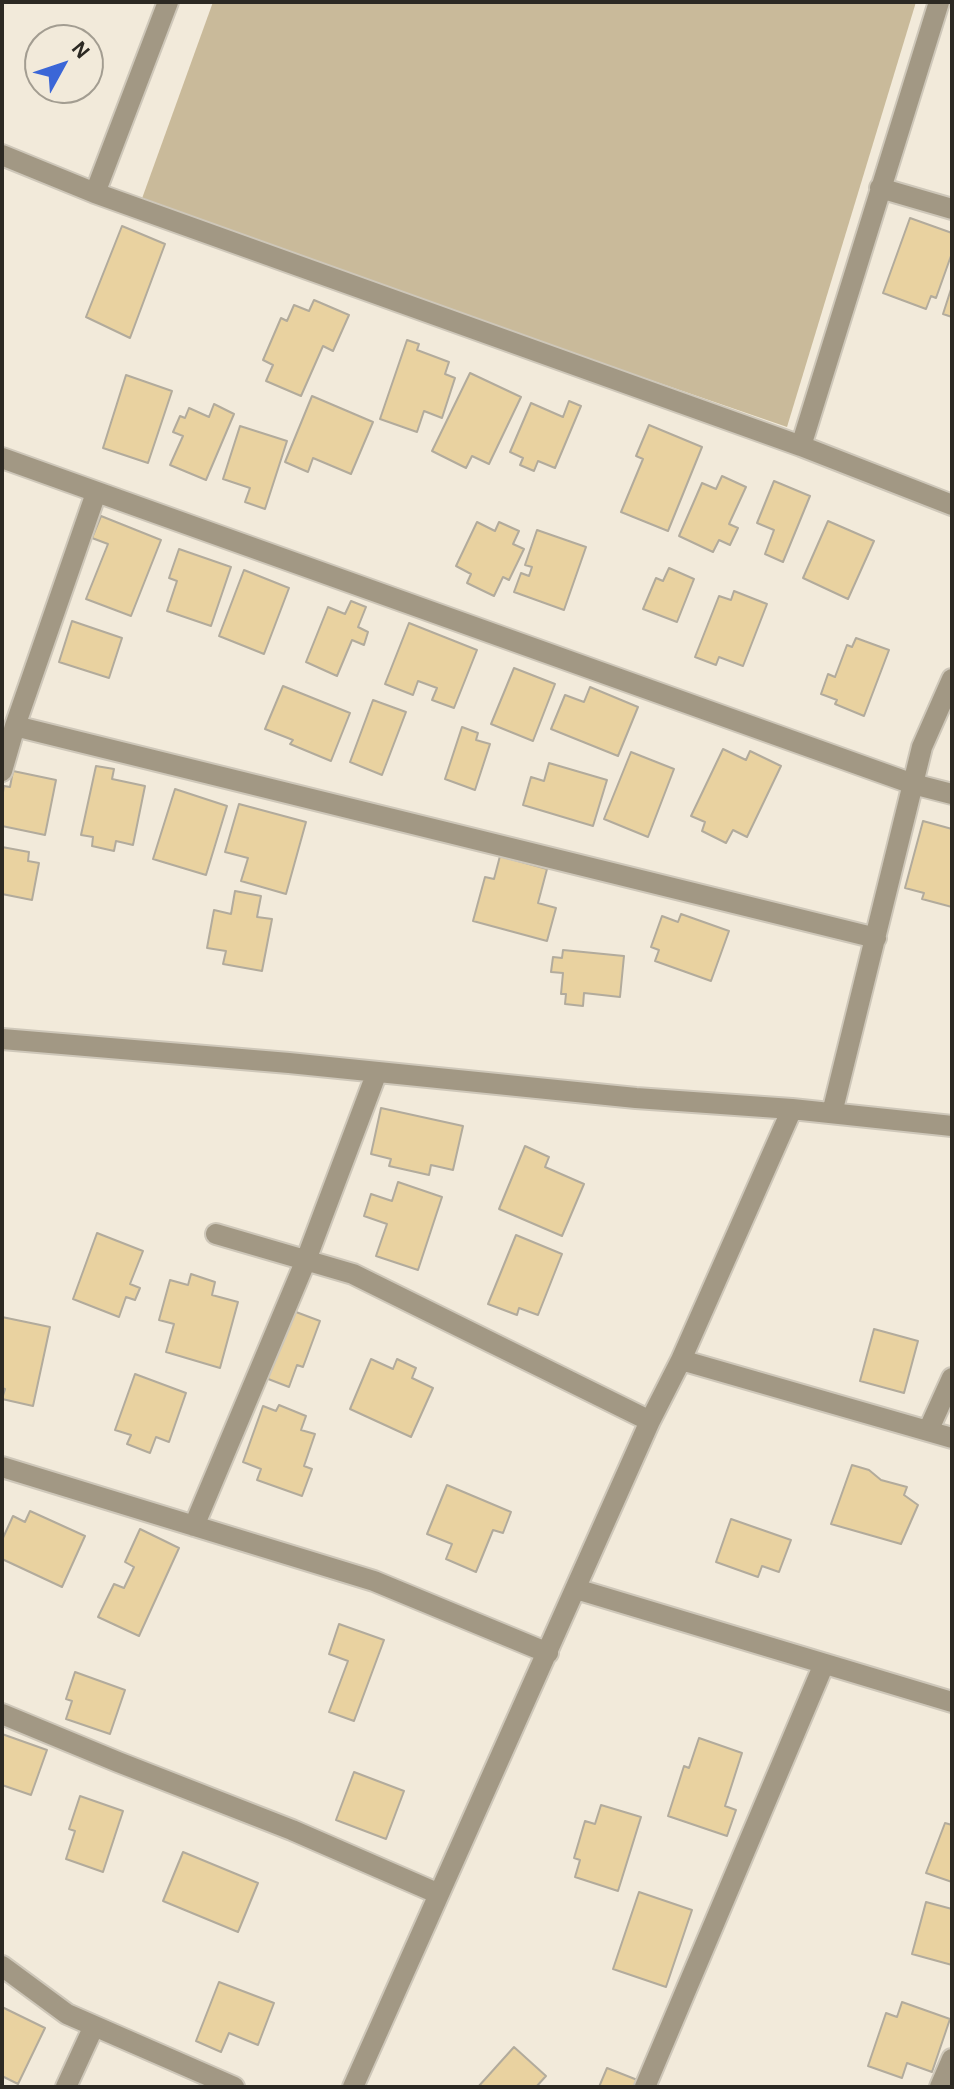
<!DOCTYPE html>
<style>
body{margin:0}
#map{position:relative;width:954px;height:2089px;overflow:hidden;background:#f2eada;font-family:"Alegreya Sans",sans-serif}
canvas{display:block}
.frame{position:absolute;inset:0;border:4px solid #2c2923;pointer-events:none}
.north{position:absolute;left:24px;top:24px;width:80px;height:80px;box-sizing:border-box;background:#f2eada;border:2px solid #a39d91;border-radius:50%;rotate:50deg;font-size:22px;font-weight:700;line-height:32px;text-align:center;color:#2c2923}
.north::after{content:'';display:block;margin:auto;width:28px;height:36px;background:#3b66d7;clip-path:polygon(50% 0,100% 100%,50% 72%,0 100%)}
</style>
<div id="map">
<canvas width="954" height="2089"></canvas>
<div class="frame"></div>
<div class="north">N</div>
</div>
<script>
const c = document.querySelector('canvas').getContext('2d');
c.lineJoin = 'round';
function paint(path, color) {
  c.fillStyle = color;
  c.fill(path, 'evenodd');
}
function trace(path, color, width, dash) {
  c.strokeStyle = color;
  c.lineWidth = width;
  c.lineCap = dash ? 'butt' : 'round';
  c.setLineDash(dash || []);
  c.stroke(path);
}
const green = new Path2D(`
 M 213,2 L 916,2 L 787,427 L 140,204 Z`);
const building = new Path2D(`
 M 910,218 L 952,233 L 952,253 L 936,298 L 931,296 L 926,309 L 883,293 Z
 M 122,226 L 165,244 L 130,338 L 86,317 Z
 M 952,286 L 952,317 L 943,314 Z
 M 314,300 L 349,315 L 333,351 L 323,346 L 301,396 L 266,381 L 273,365 L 263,360 L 281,318 L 287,321 L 294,305 L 309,311 Z
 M 407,340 L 419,344 L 417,350 L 449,362 L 445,374 L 455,378 L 442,418 L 424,411 L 417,432 L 380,419 Z
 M 470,373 L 521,397 L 489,464 L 472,456 L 466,468 L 432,451 Z
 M 126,375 L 172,391 L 148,463 L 103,448 Z
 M 312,396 L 373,422 L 351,474 L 313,458 L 308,472 L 285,462 Z
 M 569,401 L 581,406 L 555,468 L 538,461 L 534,471 L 520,465 L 523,458 L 510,452 L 531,403 L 563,417 Z
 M 214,404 L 234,414 L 206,480 L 170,465 L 183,436 L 173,432 L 180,416 L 185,418 L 189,408 L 209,417 Z
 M 649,425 L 702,447 L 668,531 L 621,512 L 643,459 L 636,456 Z
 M 240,426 L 287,441 L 265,509 L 245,502 L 250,488 L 223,479 Z
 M 722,476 L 746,487 L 729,524 L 738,528 L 730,545 L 719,540 L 713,552 L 679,536 L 702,483 L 716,489 Z
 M 774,481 L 810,496 L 783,562 L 765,554 L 774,530 L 757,523 Z
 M 101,516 L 161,540 L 131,616 L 86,599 L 108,544 L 92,538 Z
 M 828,521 L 874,541 L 848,599 L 803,578 Z
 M 477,522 L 495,531 L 499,522 L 519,531 L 513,544 L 524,549 L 509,580 L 503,577 L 494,596 L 467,583 L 471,574 L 456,566 Z
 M 537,530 L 586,547 L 564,610 L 514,592 L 521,573 L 529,576 L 532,567 L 525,565 Z
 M 179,549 L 231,567 L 211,626 L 167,611 L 177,581 L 169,578 Z
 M 669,568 L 694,579 L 677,622 L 643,609 L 656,578 L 663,581 Z
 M 244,570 L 289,588 L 264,654 L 219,636 Z
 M 734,591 L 767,604 L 743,666 L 719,657 L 716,665 L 695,657 L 719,596 L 731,600 Z
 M 351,601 L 366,607 L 358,627 L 368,632 L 364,645 L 352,640 L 337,676 L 306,662 L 328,607 L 345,614 Z
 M 72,621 L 122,638 L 109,678 L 59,662 Z
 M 409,623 L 477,650 L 454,708 L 432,700 L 437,688 L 418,681 L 413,695 L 385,684 Z
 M 856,638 L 889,650 L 864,716 L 835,704 L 837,700 L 821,694 L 828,674 L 835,677 L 847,645 L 852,647 Z
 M 514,668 L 555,684 L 533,741 L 491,724 Z
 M 283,686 L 350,713 L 331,761 L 290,744 L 293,740 L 265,729 Z
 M 590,687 L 638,707 L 618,756 L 551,729 L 565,695 L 584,702 Z
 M 373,700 L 406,712 L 382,775 L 350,762 Z
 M 462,727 L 478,733 L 476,740 L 490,744 L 475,790 L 445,779 Z
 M 723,749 L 746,760 L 750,751 L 781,766 L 747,837 L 733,830 L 726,843 L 702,831 L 705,822 L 691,816 Z
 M 631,752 L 674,769 L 648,837 L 604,819 Z
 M 549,763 L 607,780 L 593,826 L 523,805 L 531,777 L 544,781 Z
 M 96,766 L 114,769 L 112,779 L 145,786 L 133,845 L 116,841 L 114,851 L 92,846 L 93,837 L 81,835 Z
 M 13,771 L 56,780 L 45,835 L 2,826 L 2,798 L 4,786 L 10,787 Z
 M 175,789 L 227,806 L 206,875 L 153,859 Z
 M 239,804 L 306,822 L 286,894 L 241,881 L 248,858 L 225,852 Z
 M 923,821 L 952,829 L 952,907 L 922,899 L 924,893 L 905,888 Z
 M 2,847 L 29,852 L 28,861 L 39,863 L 32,900 L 2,894 Z
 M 500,856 L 547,869 L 538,903 L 556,908 L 547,941 L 473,921 L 485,877 L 494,879 Z
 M 235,891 L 261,896 L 257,917 L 272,919 L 262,971 L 223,964 L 226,951 L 207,948 L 214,910 L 231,914 Z
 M 681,914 L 729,931 L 711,981 L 655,961 L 659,950 L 651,947 L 662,916 L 678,922 Z
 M 563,950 L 624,956 L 620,997 L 584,993 L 583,1006 L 565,1004 L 566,994 L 561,994 L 563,973 L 551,972 L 553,957 L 562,958 Z
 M 381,1108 L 463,1126 L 453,1170 L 431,1165 L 429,1175 L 389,1166 L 391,1159 L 371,1154 Z
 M 525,1146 L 549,1157 L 545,1167 L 584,1184 L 562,1236 L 499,1209 Z
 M 398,1182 L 442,1197 L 418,1270 L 376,1256 L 387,1224 L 364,1216 L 371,1194 L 392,1201 Z
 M 97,1233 L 143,1251 L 130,1284 L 140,1288 L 135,1300 L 126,1297 L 119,1317 L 73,1299 Z
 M 516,1235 L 562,1254 L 538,1315 L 519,1308 L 517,1315 L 488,1304 Z
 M 191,1274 L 215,1282 L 212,1295 L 238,1302 L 220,1368 L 166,1352 L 174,1324 L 159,1320 L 170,1280 L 188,1285 Z
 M 288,1309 L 320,1321 L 303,1367 L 297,1365 L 289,1387 L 263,1377 Z
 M 2,1317 L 50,1327 L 33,1406 L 2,1399 L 5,1389 L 2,1388 Z
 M 874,1329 L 918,1341 L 904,1393 L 860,1381 Z
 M 371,1359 L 393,1369 L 397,1359 L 416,1368 L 412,1378 L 433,1388 L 411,1437 L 350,1409 Z
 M 135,1374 L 186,1393 L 169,1442 L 156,1437 L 150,1453 L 127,1444 L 131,1435 L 115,1430 Z
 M 279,1405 L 306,1416 L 301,1430 L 315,1434 L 304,1466 L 312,1469 L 302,1496 L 257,1480 L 261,1469 L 243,1462 L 263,1406 L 276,1411 Z
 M 852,1465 L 869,1470 L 881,1480 L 907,1487 L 904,1495 L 918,1505 L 901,1544 L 831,1524 Z
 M 447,1485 L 511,1512 L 503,1533 L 493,1530 L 476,1572 L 446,1559 L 452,1544 L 427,1534 Z
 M 30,1511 L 85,1536 L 62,1587 L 2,1559 L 2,1540 L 13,1516 L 25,1522 Z
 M 731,1519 L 791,1540 L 779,1572 L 762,1566 L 758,1577 L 716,1562 Z
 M 140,1529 L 179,1548 L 139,1636 L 98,1617 L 114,1584 L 124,1588 L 134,1567 L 125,1562 Z
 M 339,1624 L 384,1640 L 354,1721 L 329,1712 L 348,1661 L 329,1654 Z
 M 75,1672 L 125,1690 L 110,1734 L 66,1719 L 72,1701 L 66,1699 Z
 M 2,1734 L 47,1750 L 31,1795 L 2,1785 Z
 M 699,1738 L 742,1753 L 725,1806 L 736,1810 L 727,1836 L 668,1816 L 684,1766 L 689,1768 Z
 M 354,1772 L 404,1791 L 386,1839 L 336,1820 Z
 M 80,1796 L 123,1811 L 103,1872 L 66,1859 L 75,1831 L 69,1829 Z
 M 601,1805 L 641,1817 L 618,1891 L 575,1877 L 580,1860 L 574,1858 L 585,1821 L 595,1824 Z
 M 945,1823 L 952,1825 L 952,1882 L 926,1873 Z
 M 183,1852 L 258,1883 L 238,1932 L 163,1901 Z
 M 639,1892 L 692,1910 L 666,1987 L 613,1969 Z
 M 926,1902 L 952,1909 L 952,1965 L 912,1954 Z
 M 219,1982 L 274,2003 L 258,2045 L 229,2033 L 221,2052 L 196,2041 Z
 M 902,2002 L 950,2019 L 932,2072 L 907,2063 L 902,2078 L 868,2066 L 886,2013 L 897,2017 Z
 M 2,2007 L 45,2028 L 18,2084 L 2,2076 Z
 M 514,2047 L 546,2076 L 536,2087 L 478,2087 Z
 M 607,2068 L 645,2083 L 643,2087 L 599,2087 Z`);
const minor = new Path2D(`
 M 2,155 L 95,193 L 801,446 L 952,505
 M 880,188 L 952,209
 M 95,193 L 168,2
 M 801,446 L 939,2
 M 2,458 L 913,784 L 952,794
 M 15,726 L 876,938
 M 2,771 L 15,726 L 96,493
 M 2,1039 L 289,1063 L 636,1098 L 792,1109 L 952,1126
 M 832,1113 L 922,747 L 952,679
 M 216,1234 L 353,1274 L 650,1421
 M 681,1360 L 952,1438
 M 928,1431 L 952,1378
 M 2,1467 L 374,1581 L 548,1653
 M 194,1526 L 306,1260 L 377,1072
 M 576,1589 L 952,1702
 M 2,1714 L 118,1762 L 292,1830 L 439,1894
 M 2,1966 L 67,2014 L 234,2087
 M 66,2087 L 94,2026
 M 353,2087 L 650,1421 L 681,1360 L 792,1109
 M 645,2087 L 824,1664
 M 940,2087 L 952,2059`);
paint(green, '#c9ba9a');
paint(building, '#e9d2a0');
trace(building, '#b2ab9c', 2);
trace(minor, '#cec7b9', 24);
trace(minor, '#a29884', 20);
</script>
